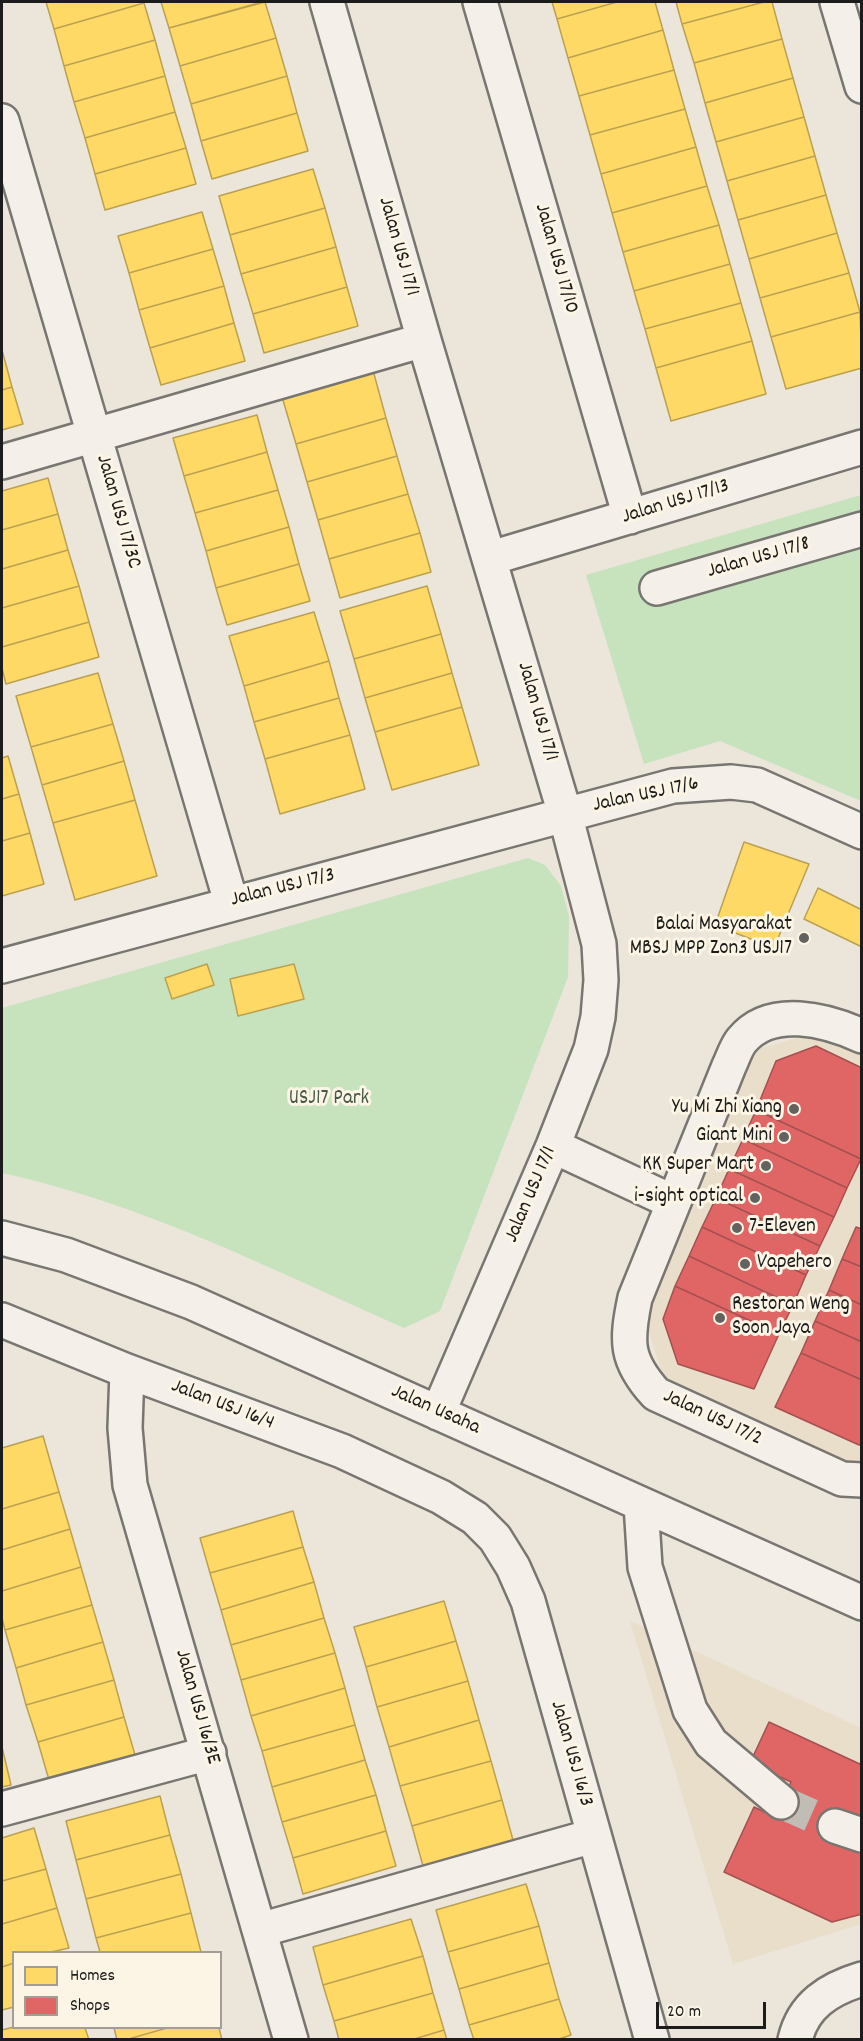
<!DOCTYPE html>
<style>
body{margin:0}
#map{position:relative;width:863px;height:2041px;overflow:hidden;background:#ebe5da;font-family:Dekko,sans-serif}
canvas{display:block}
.frame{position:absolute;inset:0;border:3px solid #1c1c1c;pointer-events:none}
.legend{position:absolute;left:12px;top:1951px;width:210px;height:78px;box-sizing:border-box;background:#fcf5e5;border:2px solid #a29e95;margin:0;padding:8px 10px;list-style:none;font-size:18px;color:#1c1c1c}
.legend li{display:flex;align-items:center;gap:12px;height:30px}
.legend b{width:30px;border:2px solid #a29e95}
.scale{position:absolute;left:656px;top:2002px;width:110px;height:27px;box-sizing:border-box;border:3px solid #1c1c1c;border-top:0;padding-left:8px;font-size:18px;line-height:21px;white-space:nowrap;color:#1c1c1c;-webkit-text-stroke:4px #fcf5e5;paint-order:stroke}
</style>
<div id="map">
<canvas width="863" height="2041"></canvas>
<div class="frame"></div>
<ul class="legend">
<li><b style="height:16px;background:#ffd966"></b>Homes</li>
<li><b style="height:16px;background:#e06666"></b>Shops</li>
</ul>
<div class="scale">20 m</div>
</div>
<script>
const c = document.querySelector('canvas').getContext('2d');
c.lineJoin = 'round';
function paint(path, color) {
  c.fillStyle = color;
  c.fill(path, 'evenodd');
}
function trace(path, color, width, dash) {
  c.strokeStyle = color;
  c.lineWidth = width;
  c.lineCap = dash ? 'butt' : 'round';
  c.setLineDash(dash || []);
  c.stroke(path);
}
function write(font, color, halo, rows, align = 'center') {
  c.font = font + ' Dekko,sans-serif';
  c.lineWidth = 6;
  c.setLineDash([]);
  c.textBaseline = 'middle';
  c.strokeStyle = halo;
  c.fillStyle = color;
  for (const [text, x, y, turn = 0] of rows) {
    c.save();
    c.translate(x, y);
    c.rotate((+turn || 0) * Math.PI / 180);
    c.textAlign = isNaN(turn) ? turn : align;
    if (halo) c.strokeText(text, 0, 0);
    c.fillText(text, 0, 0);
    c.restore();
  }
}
const built = new Path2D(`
 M 816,1033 L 861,1053 L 861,1460 L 848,1466 L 665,1383 L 643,1313 L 754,1050 Z
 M 630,1621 L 861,1728 L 861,1924 L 733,1964 Z`);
const green = new Path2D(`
 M 861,495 L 861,801 L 720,741 L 644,764 L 586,575 Z
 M 528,858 L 545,865 L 561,886 L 569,916 L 568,977 L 440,1311 L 404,1328 C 273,1270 142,1203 2,1173 L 2,1008 Z`);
const homes = new Path2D(`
 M 46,2 L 144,2 L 144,3 L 54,29 Z
 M 161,2 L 262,2 L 169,28 Z
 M 265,2 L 276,38 L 180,66 L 169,28 Z
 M 552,2 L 617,2 L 557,19 Z
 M 617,2 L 655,2 L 663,30 L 568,58 L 557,19 Z
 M 676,2 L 764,2 L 682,24 Z
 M 764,2 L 772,2 L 782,39 L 694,63 L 682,24 Z
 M 144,3 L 155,40 L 64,66 L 54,29 Z
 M 663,30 L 674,70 L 579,96 L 568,58 Z
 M 276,38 L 287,76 L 191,104 L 180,66 Z
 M 782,39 L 793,78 L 705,103 L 694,63 Z
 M 155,40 L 165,76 L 74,102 L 64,66 Z
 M 674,70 L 685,109 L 590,135 L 579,96 Z
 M 165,76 L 175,112 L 85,138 L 74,102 Z
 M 287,76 L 297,113 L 201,141 L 191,104 Z
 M 793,78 L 804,117 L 716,142 L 705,103 Z
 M 685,109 L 696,147 L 601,174 L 590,135 Z
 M 175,112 L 186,148 L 95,174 L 85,138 Z
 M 297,113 L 308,151 L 212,179 L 201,141 Z
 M 804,117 L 815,156 L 727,181 L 716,142 Z
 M 696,147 L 707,186 L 612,213 L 601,174 Z
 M 186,148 L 196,184 L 105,210 L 95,174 Z
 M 815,156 L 826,195 L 738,220 L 727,181 Z
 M 313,169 L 325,208 L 230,235 L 219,196 Z
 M 707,186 L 719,225 L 623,252 L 612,213 Z
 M 826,195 L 837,233 L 749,259 L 738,220 Z
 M 325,208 L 336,247 L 241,274 L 230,235 Z
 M 202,212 L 213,249 L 129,273 L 118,236 Z
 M 719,225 L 730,264 L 634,291 L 623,252 Z
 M 837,233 L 849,273 L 760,298 L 749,259 Z
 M 336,247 L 347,287 L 253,314 L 241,274 Z
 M 213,249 L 224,286 L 139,310 L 129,273 Z
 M 730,264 L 741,303 L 645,329 L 634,291 Z
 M 849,273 L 860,312 L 771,337 L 760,298 Z
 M 224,286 L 234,323 L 150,348 L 139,310 Z
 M 347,287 L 358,326 L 264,353 L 253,314 Z
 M 741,303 L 752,341 L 656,368 L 645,329 Z
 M 860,312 L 862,368 L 786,389 L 771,337 Z
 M 234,323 L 245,361 L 161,385 L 150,348 Z
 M 752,341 L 766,394 L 671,421 L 656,368 Z
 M 2,350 L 12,387 L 2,390 Z
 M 371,363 L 386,418 L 296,444 L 280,390 Z
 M 12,387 L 23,424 L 2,430 L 2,390 Z
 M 257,415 L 267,452 L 184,476 L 173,438 Z
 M 386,418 L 397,456 L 307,482 L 296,444 Z
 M 267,452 L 278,490 L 195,513 L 184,476 Z
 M 397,456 L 408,494 L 318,520 L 307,482 Z
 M 48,478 L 58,514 L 2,530 L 2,491 Z
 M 278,490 L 289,527 L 206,551 L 195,513 Z
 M 408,494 L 420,533 L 329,559 L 318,520 Z
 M 58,514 L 68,550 L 2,569 L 2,530 Z
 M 289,527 L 299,564 L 216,588 L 206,551 Z
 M 420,533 L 431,572 L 340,598 L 329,559 Z
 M 68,550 L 79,586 L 2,608 L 2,569 Z
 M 299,564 L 310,601 L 227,625 L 216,588 Z
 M 79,586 L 89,622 L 2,647 L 2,608 Z
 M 427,586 L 441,634 L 354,659 L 340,611 Z
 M 314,612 L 329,661 L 244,686 L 229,636 Z
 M 89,622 L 99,657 L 6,684 L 2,668 L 2,647 Z
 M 441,634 L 452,673 L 365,698 L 354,659 Z
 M 329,661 L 339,698 L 254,722 L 244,686 Z
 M 98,673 L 113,724 L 31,747 L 16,696 Z
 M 452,673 L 462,707 L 375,732 L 365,698 Z
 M 339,698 L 350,735 L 265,759 L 254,722 Z
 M 462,707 L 479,765 L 392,790 L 375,732 Z
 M 113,724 L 124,761 L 42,785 L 31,747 Z
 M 350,735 L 365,789 L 280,814 L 265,759 Z
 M 8,756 L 19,794 L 2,799 L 2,758 Z
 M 124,761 L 135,800 L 53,823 L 42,785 Z
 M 19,794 L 30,833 L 2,841 L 2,799 Z
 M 135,800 L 157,876 L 75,900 L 53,823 Z
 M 30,833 L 44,884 L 2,896 L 2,841 Z
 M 744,842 L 809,864 L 774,948 L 715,925 Z
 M 818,888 L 862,910 L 862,947 L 804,919 Z
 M 207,964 L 214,985 L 172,999 L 165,978 Z
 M 294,964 L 304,999 L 238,1016 L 230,979 Z
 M 43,1436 L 59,1492 L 2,1509 L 2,1448 Z
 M 59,1492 L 70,1529 L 2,1550 L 2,1509 Z
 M 293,1511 L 303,1547 L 210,1573 L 200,1538 Z
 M 70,1529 L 81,1567 L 2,1591 L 2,1550 Z
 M 303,1547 L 314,1582 L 221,1610 L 210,1573 Z
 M 81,1567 L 92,1605 L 5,1630 L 2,1618 L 2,1591 Z
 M 314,1582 L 324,1618 L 231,1645 L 221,1610 Z
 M 444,1601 L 456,1641 L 366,1667 L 354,1627 Z
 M 92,1605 L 103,1642 L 16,1668 L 5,1630 Z
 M 324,1618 L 335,1653 L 241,1680 L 231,1645 Z
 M 456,1641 L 468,1681 L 377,1707 L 366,1667 Z
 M 103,1642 L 114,1680 L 26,1705 L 16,1668 Z
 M 335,1653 L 345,1688 L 251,1716 L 241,1680 Z
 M 114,1680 L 124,1717 L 38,1742 L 26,1705 Z
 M 468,1681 L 479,1720 L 389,1747 L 377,1707 Z
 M 345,1688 L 355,1725 L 262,1751 L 251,1716 Z
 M 124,1717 L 135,1755 L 49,1780 L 38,1742 Z
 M 479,1720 L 491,1761 L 400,1786 L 389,1747 Z
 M 355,1725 L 365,1760 L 272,1787 L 262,1751 Z
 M 2,1747 L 11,1785 L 2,1787 Z
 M 365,1760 L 376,1795 L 282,1822 L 272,1787 Z
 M 491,1761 L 502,1800 L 412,1826 L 400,1786 Z
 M 376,1795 L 386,1831 L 293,1858 L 282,1822 Z
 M 160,1796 L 170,1835 L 76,1860 L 66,1821 Z
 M 502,1800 L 513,1840 L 423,1866 L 412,1826 Z
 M 34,1828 L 46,1869 L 2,1881 L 2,1838 Z
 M 386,1831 L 396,1866 L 303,1894 L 293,1858 Z
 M 170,1835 L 181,1874 L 86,1899 L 76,1860 Z
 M 46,1869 L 57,1908 L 2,1924 L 2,1881 Z
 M 181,1874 L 191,1913 L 96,1938 L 86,1899 Z
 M 526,1884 L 539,1926 L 448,1952 L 436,1910 Z
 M 57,1908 L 69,1948 L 51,1952 L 14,1952 L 14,1963 L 2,1967 L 2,1924 Z
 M 191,1913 L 201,1952 L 100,1952 L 96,1938 Z
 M 411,1919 L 423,1956 L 323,1985 L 313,1947 Z
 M 539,1926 L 549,1963 L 459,1989 L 448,1952 Z
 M 423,1956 L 433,1993 L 334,2021 L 323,1985 Z
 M 14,1963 L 14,2007 L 2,2010 L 2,1967 Z
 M 549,1963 L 559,1999 L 469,2025 L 459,1989 Z
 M 433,1993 L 444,2030 L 411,2040 L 339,2040 L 334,2021 Z
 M 559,1999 L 571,2035 L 556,2040 L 474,2040 L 469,2025 Z
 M 14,2027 L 85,2028 L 89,2040 L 2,2040 L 2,2030 Z
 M 114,2028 L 167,2028 L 125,2040 L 117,2040 Z
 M 167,2028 L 219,2028 L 222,2040 L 125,2040 Z
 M 444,2030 L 447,2040 L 411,2040 Z`);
const shops = new Path2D(`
 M 816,1046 L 862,1068 L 861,1159 L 756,1110 L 776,1061 Z
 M 756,1110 L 861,1159 L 847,1188 L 743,1139 Z
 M 743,1139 L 847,1188 L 834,1217 L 729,1169 Z
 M 729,1169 L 834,1217 L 820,1246 L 716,1198 Z
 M 716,1198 L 820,1246 L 806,1275 L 702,1227 Z
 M 702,1227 L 806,1275 L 793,1305 L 689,1256 Z
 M 856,1227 L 862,1229 L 862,1267 L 842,1259 Z
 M 689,1256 L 793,1305 L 779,1334 L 675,1286 Z
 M 842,1259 L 862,1267 L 862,1305 L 829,1290 Z
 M 675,1286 L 779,1334 L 754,1389 L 678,1364 L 663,1319 Z
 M 829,1290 L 862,1305 L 862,1342 L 815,1321 Z
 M 815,1321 L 862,1342 L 862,1380 L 801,1353 Z
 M 801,1353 L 862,1380 L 862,1444 L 859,1445 L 775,1407 Z
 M 769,1722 L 862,1765 L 862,1819 L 843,1810 L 829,1840 L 862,1852 L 862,1914 L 832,1922 L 724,1872 L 754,1807 L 775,1817 L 791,1782 L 750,1763 Z`);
const minorTunnel = new Path2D(`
 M 781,1802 L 835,1826`);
const minor = new Path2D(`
 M 327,2 L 424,340 L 565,814 L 599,944 L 601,980 L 598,1017 L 591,1049 L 553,1146 L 438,1413
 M 480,2 L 630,517
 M 837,2 L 862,86
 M 2,121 L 231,902
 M 2,462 L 424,340
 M 491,558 L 862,447
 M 657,588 L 862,529
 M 2,966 L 673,786 L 731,782 L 757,785 L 862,832
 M 862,1036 C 827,1020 771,1005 742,1040 C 736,1047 733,1058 729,1066 L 635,1298 C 626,1341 625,1360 656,1394 L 842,1479 L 862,1480
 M 553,1146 L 673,1202
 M 2,1238 L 66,1255 L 191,1302 L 862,1603
 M 2,1320 L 127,1371 L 342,1451 L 441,1497 L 475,1518 L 495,1538 L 513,1567 L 528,1601 L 652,2040
 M 127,1371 L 125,1428 L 130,1485 L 291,2040
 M 641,1504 L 645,1567 L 690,1710 L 711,1743 L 781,1802
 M 2,1809 L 209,1753
 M 835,1826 L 862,1835
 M 260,1930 L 593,1836
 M 795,2040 C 803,2005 829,1989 862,1979`);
const markers = [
 [804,938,6,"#64625e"],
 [794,1109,6,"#64625e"],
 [784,1137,6,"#64625e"],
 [766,1166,6,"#64625e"],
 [755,1198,6,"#64625e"],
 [737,1228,6,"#64625e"],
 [745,1264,6,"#64625e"],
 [720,1318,6,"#64625e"]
];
const streetNames = [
 ["Jalan USJ 17/1",397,247,74],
 ["Jalan USJ 17/10",555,259,74],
 ["Jalan USJ 17/13",676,503,-17],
 ["Jalan USJ 17/3C",117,512,74],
 ["Jalan USJ 17/8",759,559,-16],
 ["Jalan USJ 17/1",536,712,74],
 ["Jalan USJ 17/6",646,796,-12],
 ["Jalan USJ 17/3",283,889,-14],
 ["Jalan USJ 17/1",532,1195,-67],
 ["Jalan USJ 16/4",222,1406,21],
 ["Jalan Usaha",435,1411,24],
 ["Jalan USJ 17/2",712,1419,25],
 ["Jalan USJ 16/3E",196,1707,74],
 ["Jalan USJ 16/3",570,1754,74]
];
const poiNames = [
 ["Balai Masyarakat",792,926],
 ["MBSJ MPP Zon3 USJ17",792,950],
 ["Yu Mi Zhi Xiang",782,1109],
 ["Giant Mini",772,1137],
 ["KK Super Mart",754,1166],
 ["i-sight optical",743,1198],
 ["7-Eleven",749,1228,"left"],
 ["Vapehero",757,1264,"left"],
 ["Restoran Weng",732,1306,"left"],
 ["Soon Jaya",732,1330,"left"]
];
const parkNames = [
 ["USJ17 Park",329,1100]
];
paint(built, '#e9dec9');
paint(green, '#c6e3bd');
paint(homes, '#ffd966');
trace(homes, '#bba050', 1.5);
paint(shops, '#e06666');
trace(shops, '#a55050', 1.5);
trace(minorTunnel, '#c2bdb4', 33, [33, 16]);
trace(minor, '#797672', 38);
trace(minor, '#f4f0e9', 33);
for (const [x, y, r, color] of markers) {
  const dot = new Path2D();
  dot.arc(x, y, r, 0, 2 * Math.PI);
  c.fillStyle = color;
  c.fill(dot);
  trace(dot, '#fcf5e5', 2);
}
write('21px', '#1c1c1c', '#fcf5e5', streetNames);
write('21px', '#1c1c1c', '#fcf5e5', poiNames, 'right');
write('21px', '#465745', '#fcf5e5', parkNames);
</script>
